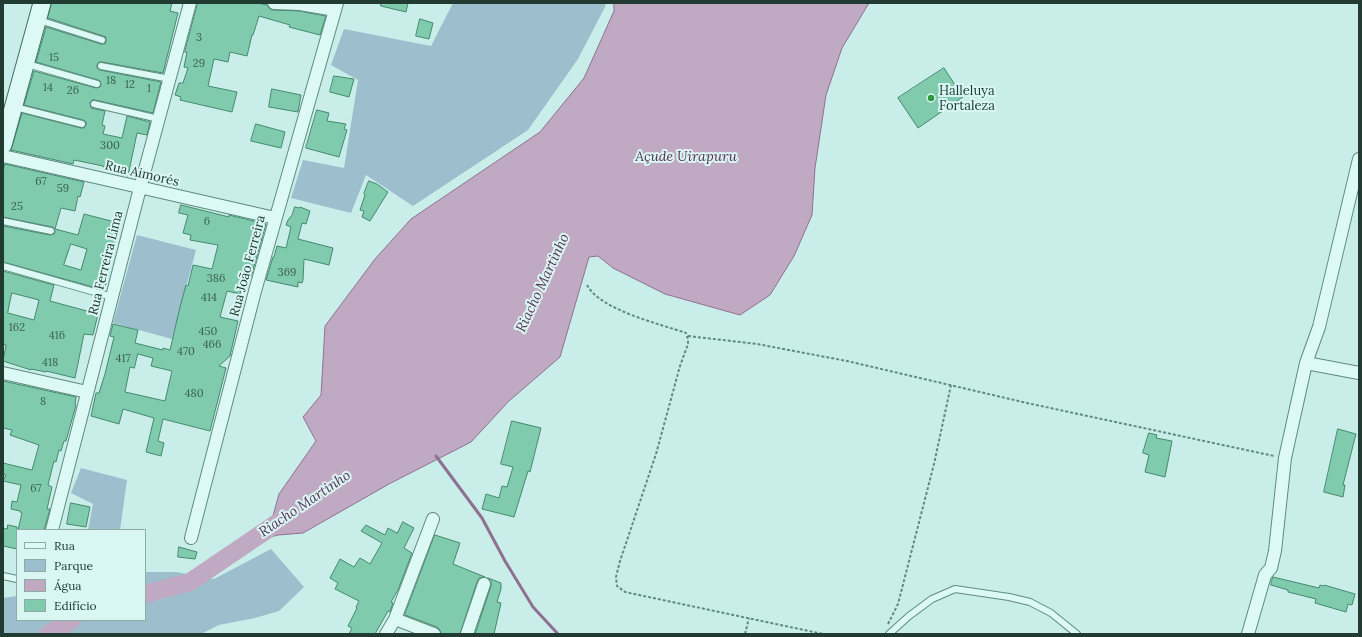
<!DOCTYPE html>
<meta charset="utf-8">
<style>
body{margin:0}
#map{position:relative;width:1362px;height:637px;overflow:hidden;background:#c9eeea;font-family:Lora,serif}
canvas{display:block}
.frame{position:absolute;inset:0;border:4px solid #213b33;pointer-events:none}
.legend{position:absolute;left:16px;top:529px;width:130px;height:92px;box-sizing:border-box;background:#d9f6f3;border:1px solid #8faba6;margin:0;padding:5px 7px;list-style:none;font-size:12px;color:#213b33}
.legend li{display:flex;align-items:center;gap:8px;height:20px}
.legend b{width:20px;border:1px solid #8faba6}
</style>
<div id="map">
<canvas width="1362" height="637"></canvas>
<div class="frame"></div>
<ul class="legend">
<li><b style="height:5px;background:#ddf9f6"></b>Rua</li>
<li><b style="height:11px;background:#9dbecd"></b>Parque</li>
<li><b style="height:11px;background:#c0aac3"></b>Água</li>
<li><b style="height:11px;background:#80cbad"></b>Edifício</li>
</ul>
</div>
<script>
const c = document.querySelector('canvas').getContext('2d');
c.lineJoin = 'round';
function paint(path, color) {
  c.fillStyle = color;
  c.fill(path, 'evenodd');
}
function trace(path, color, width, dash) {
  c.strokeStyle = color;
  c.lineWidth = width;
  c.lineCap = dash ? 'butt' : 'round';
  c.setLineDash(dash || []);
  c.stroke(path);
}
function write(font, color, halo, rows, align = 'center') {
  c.font = font + ' Lora,serif';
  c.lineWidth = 4;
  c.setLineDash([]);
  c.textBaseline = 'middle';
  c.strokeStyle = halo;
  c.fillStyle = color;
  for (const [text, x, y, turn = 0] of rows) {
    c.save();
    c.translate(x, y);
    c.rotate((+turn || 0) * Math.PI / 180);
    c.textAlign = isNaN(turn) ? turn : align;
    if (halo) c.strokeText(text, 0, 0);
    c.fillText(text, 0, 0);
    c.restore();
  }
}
const green = new Path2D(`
 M 453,3 L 606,3 L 605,7 L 578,59 L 528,130 L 413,206 L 366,175 L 351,213 L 291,198 L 303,160 L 344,168 L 358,80 L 331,65 L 344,29 L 431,46 Z
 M 137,235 L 196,250 L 172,339 L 113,323 Z
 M 81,468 L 127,480 L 120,530 L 88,530 L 93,504 L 71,493 Z
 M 271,549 L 304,587 L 279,611 L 255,618 L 219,625 L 201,634 L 3,634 L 3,598 L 17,596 L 17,620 L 145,620 L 145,572 L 176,572 L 214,579 Z`);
const water = new Path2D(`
 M 614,3 L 869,3 L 842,48 L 826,95 L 815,168 L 812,215 L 794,256 L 770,295 L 740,315 L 665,294 L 613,268 L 598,256 L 589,257 L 560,357 L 509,401 L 471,442 L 389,484 L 303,533 L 278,535 L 255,541 L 273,516 L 279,494 L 316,441 L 303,417 L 321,395 L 325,326 L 375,259 L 411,219 L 540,132 L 584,78 L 614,11 Z`);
const stream = new Path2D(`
 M 436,456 L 482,518 L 505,561 L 533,607 L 558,634`);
const river = new Path2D(`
 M 145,594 L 190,582 L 280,521
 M 48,634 L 72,620`);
const building = new Path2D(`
 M 52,3 L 172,3 L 170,11 L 178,13 L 163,73 L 102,62 L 99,62 L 97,65 L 97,68 L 100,70 L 161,82 L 153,113 L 95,100 L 92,100 L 90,103 L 91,108 L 105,111 L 102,125 L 105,126 L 103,134 L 122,138 L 127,116 L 150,122 L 147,135 L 137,133 L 128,176 L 120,174 L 120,171 L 103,167 L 103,166 L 74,160 L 73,164 L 11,150 L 22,113 L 81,128 L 84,128 L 86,125 L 86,122 L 83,120 L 24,105 L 34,71 L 96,88 L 100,87 L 101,85 L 100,81 L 98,80 L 36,62 L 46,27 L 101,44 L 105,44 L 106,41 L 106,37 L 103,36 L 48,18 Z
 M 198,3 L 258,3 L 267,5 L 270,9 L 273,10 L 299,11 L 326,16 L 320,35 L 289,27 L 290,25 L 259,16 L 253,35 L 252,35 L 247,56 L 230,52 L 228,62 L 214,59 L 208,86 L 237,92 L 232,112 L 180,100 L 181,97 L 175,95 L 179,83 L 183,83 L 188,68 L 184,67 L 187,52 L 185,52 Z
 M 381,3 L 408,3 L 406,12 L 381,6 Z
 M 420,19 L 433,23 L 429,39 L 416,36 Z
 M 944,68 L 963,97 L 918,128 L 898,98 Z
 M 334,76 L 354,79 L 349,97 L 330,92 Z
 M 272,89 L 301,95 L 298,112 L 269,107 Z
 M 317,110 L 329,113 L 327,121 L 346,124 L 344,129 L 347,130 L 339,157 L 306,148 Z
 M 256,124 L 285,132 L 281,148 L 251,141 Z
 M 5,164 L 84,182 L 80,197 L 78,196 L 75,211 L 61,208 L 55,229 L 78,235 L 84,214 L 115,222 L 112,233 L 117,234 L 114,245 L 112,244 L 105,268 L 110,268 L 104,290 L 3,262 L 3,226 L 50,235 L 54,234 L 55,232 L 54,228 L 52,227 L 3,217 L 3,173 ZM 71,244 L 87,249 L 81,270 L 64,265 Z
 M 369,181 L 377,184 L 388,192 L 370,221 L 362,217 L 364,211 L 360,210 L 365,195 L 364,194 Z
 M 181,205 L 229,217 L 229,215 L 266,224 L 251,277 L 244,275 L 240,294 L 227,291 L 220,317 L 238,321 L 230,356 L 219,366 L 226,368 L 210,431 L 163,419 L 158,441 L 164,443 L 161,456 L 146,452 L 154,418 L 123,409 L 119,424 L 91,416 L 96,393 L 99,393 L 105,374 L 114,337 L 110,336 L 113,324 L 138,330 L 135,343 L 163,350 L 163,348 L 170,350 L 180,307 L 186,285 L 188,286 L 193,265 L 212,269 L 218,245 L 190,240 L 191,235 L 183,233 L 188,215 L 179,213 ZM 138,354 L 153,358 L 151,366 L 172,371 L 165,401 L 125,392 L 130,367 L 134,368 Z
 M 295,207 L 299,208 L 300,207 L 310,211 L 306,224 L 302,223 L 298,239 L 333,248 L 329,265 L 304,259 L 303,280 L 302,283 L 298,282 L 298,287 L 266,280 L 273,257 L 274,257 L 277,246 L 286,248 L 291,227 L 286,225 L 288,220 L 292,215 Z
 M 3,271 L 54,285 L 50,301 L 98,314 L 93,335 L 84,334 L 75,378 L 46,371 L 46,372 L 31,369 L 31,370 L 3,361 L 6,345 L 3,344 ZM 12,293 L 39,300 L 34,320 L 8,313 Z
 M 3,381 L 76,397 L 75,405 L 76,405 L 66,441 L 64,441 L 61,451 L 59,450 L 56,462 L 54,461 L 48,485 L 52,487 L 47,509 L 50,509 L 44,530 L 18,530 L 22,513 L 20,512 L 20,511 L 11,509 L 12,501 L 17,502 L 21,485 L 3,481 L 6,475 L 3,474 L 3,463 L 32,470 L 39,445 L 10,435 L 12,430 L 3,428 Z
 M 512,421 L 541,428 L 530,472 L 528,471 L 514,517 L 482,509 L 486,494 L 499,498 L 502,486 L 507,487 L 513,467 L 501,464 Z
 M 1338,429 L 1356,434 L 1343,485 L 1345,485 L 1343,497 L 1324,492 Z
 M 1149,433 L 1157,435 L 1156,438 L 1172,441 L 1165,477 L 1145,472 L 1149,455 L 1143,453 Z
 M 71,503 L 90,507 L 86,527 L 67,524 Z
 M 403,522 L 414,528 L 404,548 L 412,553 L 398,590 L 391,602 L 393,603 L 390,612 L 388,611 L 375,634 L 349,634 L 352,628 L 348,626 L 357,608 L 356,607 L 359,601 L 335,589 L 338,583 L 330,578 L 340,559 L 354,567 L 360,558 L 370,564 L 382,543 L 361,531 L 366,525 L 385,535 L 388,528 L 397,533 Z
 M 8,525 L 17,527 L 17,549 L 3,546 L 3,528 L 7,529 Z
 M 435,535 L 460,543 L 453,564 L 485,577 L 479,578 L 477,582 L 460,634 L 441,634 L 440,630 L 437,627 L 405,615 Z
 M 179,547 L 197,552 L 195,559 L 178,557 Z
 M 1273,577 L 1319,588 L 1320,585 L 1323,586 L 1324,585 L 1355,594 L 1352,605 L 1348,604 L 1346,612 L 1315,603 L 1316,599 L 1288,592 L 1288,590 L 1271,585 Z
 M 488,578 L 501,583 L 501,589 L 497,602 L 501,603 L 494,634 L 475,634 L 491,586 L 491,582 Z`);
const path = new Path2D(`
 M 587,285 C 600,310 660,324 686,333 L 688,339 L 688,344 L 680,366 L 656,454 L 620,561 L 616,577 L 617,586 L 625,592 L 823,634
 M 688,336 L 757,344 L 847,361 L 1027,403 L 1274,456
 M 888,624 L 898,604 L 934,464 L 951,385
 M 745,634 L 749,618`);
const lane = new Path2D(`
 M 39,20 L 102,40
 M 27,64 L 97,84
 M 101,66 L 170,79
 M 94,104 L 159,119
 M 15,107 L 82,124
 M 3,221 L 51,231
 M 3,266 L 112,297
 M 3,576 L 17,579
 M 889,634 L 909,616 L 932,599 L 955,589 L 1009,597 L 1030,602 L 1051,613 L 1077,634`);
const street = new Path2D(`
 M 274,3 L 300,4 L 335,10
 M 3,156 L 275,218
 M 1306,363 L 1359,373
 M 3,373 L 87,392
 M 52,530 L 140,188 L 190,3
 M 191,538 L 255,291 L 337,3
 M 395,619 L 434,634
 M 386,634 L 395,619 L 433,519
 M 467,634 L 484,584
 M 1248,634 L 1263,582 L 1265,575 L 1271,568 L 1275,551 L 1285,458 L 1306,363 L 1319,327 L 1359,159`);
const secondary = new Path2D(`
 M 3,145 L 42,3`);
const markers = [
 [931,98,4,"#2f9942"]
];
const numberNames = [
 ["3",199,38],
 ["15",54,58],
 ["29",199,64],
 ["18",111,81],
 ["12",130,85],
 ["14",48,88],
 ["1",149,89],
 ["26",73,91],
 ["300",110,146],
 ["67",41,182],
 ["59",63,189],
 ["25",17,207],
 ["6",207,222],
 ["369",287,273],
 ["386",216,279],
 ["414",209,298],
 ["162",17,328],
 ["450",208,332],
 ["416",57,336],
 ["466",212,345],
 ["470",186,352],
 ["417",123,359],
 ["418",50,363],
 ["480",194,394],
 ["8",43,402],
 ["67",36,489]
];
const poiNames = [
 ["Halleluya",939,91],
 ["Fortaleza",939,106]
];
const streetNames = [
 ["Rua Aimorés",142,174,13],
 ["Rua Ferreira Lima",106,263,-76],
 ["Rua João Ferreira",248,266,-75]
];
const waterNames = [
 ["Açude Uirapuru",686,157],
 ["Riacho Martinho",543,283,-65],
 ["Riacho Martinho",305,504,-34]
];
paint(green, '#9dbecd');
paint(water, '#c0aac3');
trace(water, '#8f7091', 1);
trace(stream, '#8f7091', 3);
trace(river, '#c0aac3', 18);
paint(building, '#80cbad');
trace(building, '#44896c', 1);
trace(lane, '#5e8b7e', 8);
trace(street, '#5e8b7e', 14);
trace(secondary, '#416d5f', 19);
trace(path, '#5e8b7e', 2, [3, 2]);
trace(lane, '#ddf9f6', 6);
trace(street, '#ddf9f6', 12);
trace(secondary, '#ddf9f6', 17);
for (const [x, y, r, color] of markers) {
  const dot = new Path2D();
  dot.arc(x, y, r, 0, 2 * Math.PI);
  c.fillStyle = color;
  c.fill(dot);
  trace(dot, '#d9f6f3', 1.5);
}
write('11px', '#395f52', null, numberNames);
write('13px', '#213b33', '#d9f6f3', poiNames, 'left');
write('13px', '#213b33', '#d9f6f3', streetNames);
write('italic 14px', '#5b3155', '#d9f6f3', waterNames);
</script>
